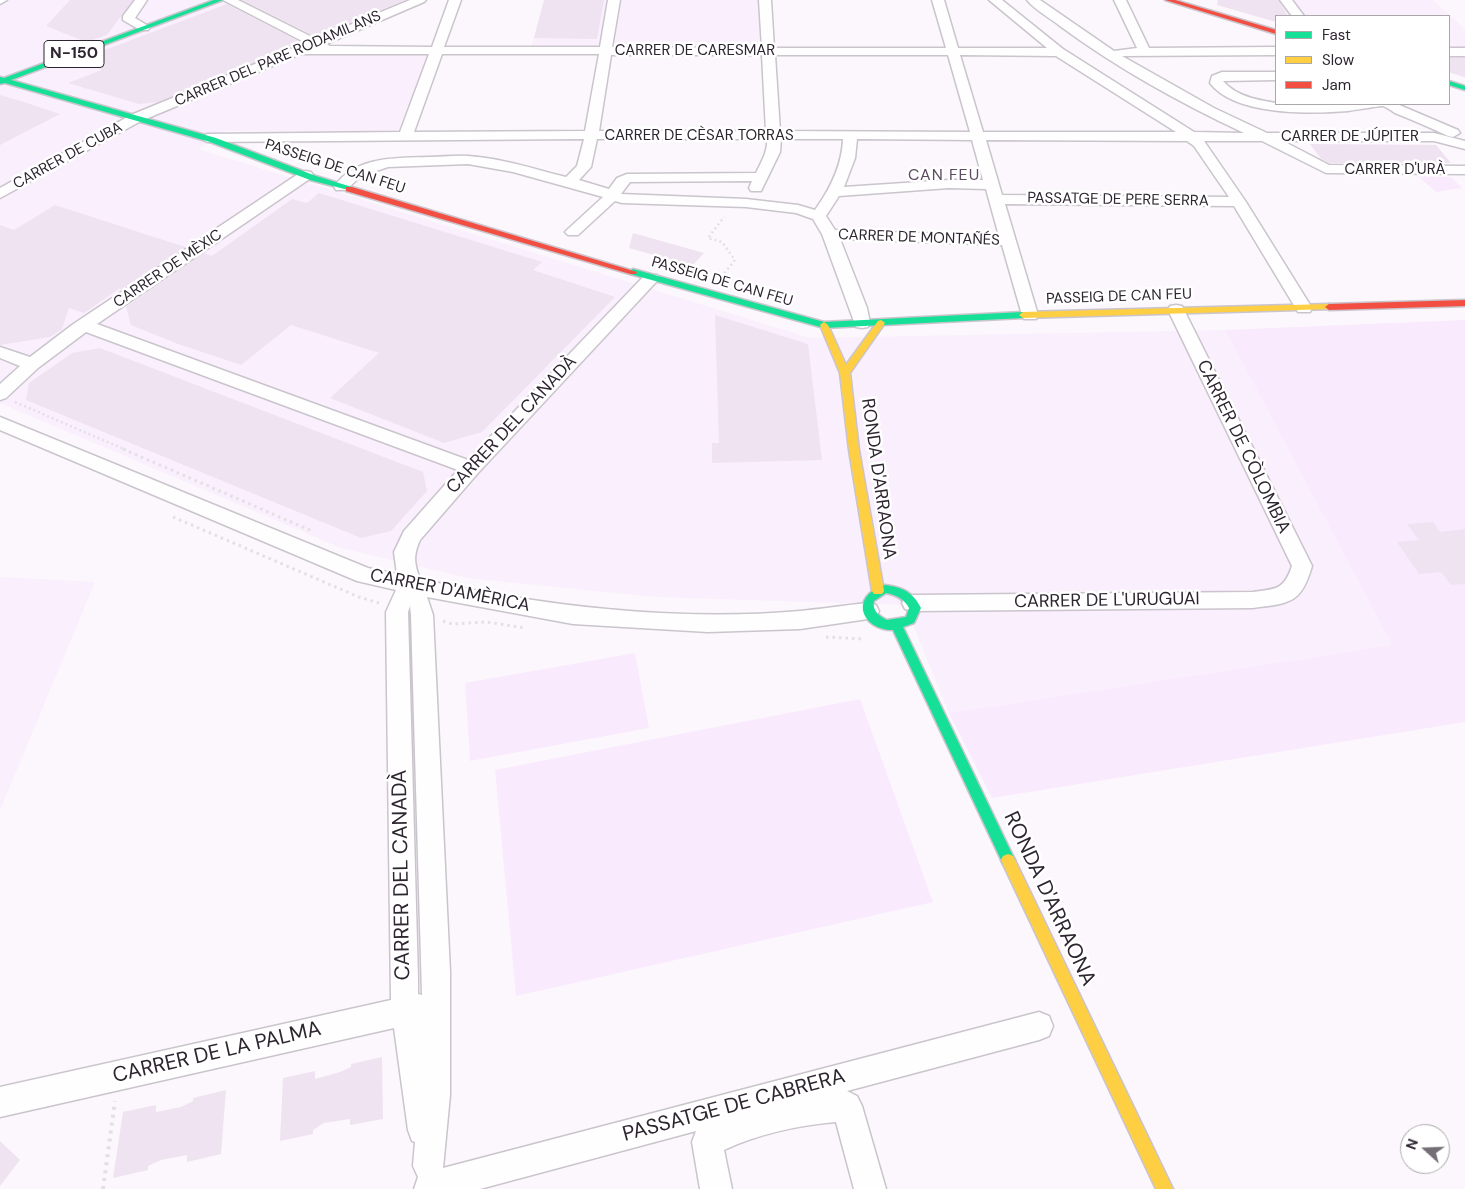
<!DOCTYPE html>
<meta charset="utf-8">
<style>
body{margin:0}
#map{position:relative;width:1465px;height:1189px;overflow:hidden;background:#fcf7fc;font-family:"DM Sans",sans-serif}
canvas{display:block}
.legend{position:absolute;left:1275px;top:15px;width:175px;height:90px;box-sizing:border-box;background:#fff;border:1px solid #aba8ac;margin:0;padding:6px 9px;list-style:none;font-size:15px;color:#2d252f}
.legend li{display:flex;align-items:center;gap:10px;height:25px}
.legend b{width:25px;border:1px solid #aba8ac}
.north{position:absolute;left:1400px;top:1124px;width:50px;height:50px;box-sizing:border-box;background:#fff;border:1px solid #aba8ac;border-radius:50%;rotate:290deg;font-size:14px;font-weight:700;line-height:20px;text-align:center;color:#2d252f}
.north::after{content:'';display:block;margin:auto;width:18px;height:22px;background:#756e77;clip-path:polygon(50% 0,100% 100%,50% 72%,0 100%)}
</style>
<div id="map">
<canvas width="1465" height="1189"></canvas>
<ul class="legend">
<li><b style="height:6px;background:#16e098"></b>Fast</li>
<li><b style="height:6px;background:#ffcf43"></b>Slow</li>
<li><b style="height:6px;background:#f24e42"></b>Jam</li>
</ul>
<div class="north">N</div>
</div>
<script>
const c = document.querySelector('canvas').getContext('2d');
c.lineJoin = 'round';
function paint(path, color) {
  c.fillStyle = color;
  c.fill(path, 'evenodd');
}
function trace(path, color, width, dash) {
  c.strokeStyle = color;
  c.lineWidth = width;
  c.lineCap = dash ? 'butt' : 'round';
  c.setLineDash(dash || []);
  c.stroke(path);
}
function write(font, color, halo, rows, align = 'center') {
  c.font = font + ' "DM Sans",sans-serif';
  c.lineWidth = 5;
  c.setLineDash([]);
  c.textBaseline = 'middle';
  c.strokeStyle = halo;
  c.fillStyle = color;
  for (const [text, x, y, turn = 0] of rows) {
    c.save();
    c.translate(x, y);
    c.rotate((+turn || 0) * Math.PI / 180);
    c.textAlign = isNaN(turn) ? turn : align;
    if (halo) c.strokeText(text, 0, 0);
    c.fillText(text, 0, 0);
    c.restore();
  }
}
const built = new Path2D(`
 M 0,0 L 411,0 L 280,54 L 428,54 L 397,133 L 225,131 L 198,149 L 810,338 L 1225,330 L 1392,645 L 949,713 L 905,605 L 656,597 L 468,578 L 341,548 L 0,403 Z
 M 544,0 L 759,0 L 761,49 L 531,48 Z
 M 1277,0 L 1433,0 L 1465,29 L 1465,78 L 1449,73 L 1449,16 L 1288,16 Z
 M 0,577 L 95,582 L 0,810 Z`);
const green = new Path2D(`
 M 1418,176 L 1451,177 L 1462,188 L 1436,192 Z
 M 1465,320 L 1465,722 L 992,798 L 949,713 L 1392,645 L 1225,330 Z
 M 635,653 L 649,728 L 470,761 L 465,683 Z
 M 860,699 L 933,902 L 516,996 L 495,770 Z`);
const building = new Path2D(`
 M 70,0 L 133,0 L 107,35 L 86,42 L 46,26 Z
 M 242,0 L 405,0 L 316,37 Z
 M 544,0 L 604,0 L 597,39 L 534,38 Z
 M 1218,0 L 1278,0 L 1288,16 L 1276,16 L 1276,22 L 1217,5 Z
 M 227,4 L 302,43 L 158,102 L 139,104 L 68,83 L 102,70 L 81,59 Z
 M 1449,58 L 1465,58 L 1465,77 L 1449,72 Z
 M 0,95 L 24,102 L 60,114 L 0,145 Z
 M 1310,144 L 1436,145 L 1451,163 L 1329,163 L 1321,159 Z
 M 319,193 L 542,262 L 533,270 L 615,297 L 482,432 L 444,443 L 330,398 L 379,353 L 291,325 L 241,365 L 178,344 L 131,325 L 126,307 L 204,253 L 212,256 L 292,199 L 307,203 Z
 M 55,205 L 185,247 L 121,290 L 120,288 L 84,313 L 69,308 L 62,329 L 50,337 L 0,345 L 0,225 L 14,230 Z
 M 633,233 L 704,253 L 692,266 L 629,248 Z
 M 715,315 L 808,344 L 822,460 L 712,463 L 712,443 L 719,443 Z
 M 100,348 L 423,472 L 427,491 L 391,531 L 361,538 L 26,400 L 29,383 L 72,353 Z
 M 1433,522 L 1440,532 L 1465,529 L 1465,584 L 1451,585 L 1441,572 L 1419,574 L 1397,542 L 1419,540 L 1407,524 Z
 M 382,1057 L 383,1119 L 350,1125 L 350,1119 L 324,1123 L 313,1130 L 313,1134 L 280,1141 L 283,1078 L 315,1071 L 315,1079 L 340,1072 L 351,1067 L 351,1064 Z
 M 226,1090 L 221,1154 L 187,1162 L 187,1155 L 161,1160 L 148,1166 L 148,1170 L 113,1178 L 123,1112 L 156,1105 L 156,1112 L 181,1107 L 193,1101 L 193,1098 Z
 M 0,1141 L 20,1160 L 0,1186 Z`);
const pathFar2 = new Path2D(`
 M 718,281 L 735,260 L 722,242 L 708,238 L 724,217
 M 15,402 L 126,450`);
const pathFar1 = new Path2D(`
 M 123,449 L 312,531
 M 173,517 L 359,597 L 379,603
 M 443,621 L 452,624 L 486,622 L 526,628
 M 826,637 L 865,639`);
const path = new Path2D(`
 M 103,1189 L 115,1101`);
const street = new Path2D(`
 M 0,0 L 7,0 L 0,4 Z
 M 135,0 L 147,0 L 135,18 L 150,27 L 148,30 L 140,30 L 123,20 L 123,16 Z
 M 223,0 L 238,0 L 316,39 L 410,0 L 426,0 L 424,2 L 326,44 L 330,46 L 432,47 L 449,0 L 461,0 L 444,47 L 600,47 L 608,0 L 620,0 L 612,47 L 762,48 L 759,0 L 771,0 L 774,48 L 946,48 L 932,0 L 944,0 L 958,48 L 1047,48 L 989,0 L 1002,0 L 1063,49 L 1194,132 L 1244,133 C 1180,103 1117,68 1060,26 C 1050,18 1035,10 1027,0 L 1040,0 L 1114,51 L 1137,48 L 1114,0 L 1126,0 L 1149,48 L 1276,47 L 1276,55 L 1122,56 L 1214,108 L 1267,133 L 1434,133 L 1465,141 L 1465,149 L 1434,141 L 1283,141 L 1329,165 L 1465,166 L 1465,174 L 1326,173 L 1262,141 L 1204,141 L 1246,202 L 1312,308 L 1310,312 L 1298,312 L 1234,206 L 1005,204 L 1038,315 L 1036,319 L 1024,319 L 1022,315 L 1002,245 L 840,239 L 867,308 L 870,323 L 868,327 L 862,328 L 856,327 L 822,234 L 813,219 L 796,213 L 746,207 L 622,203 L 615,201 L 578,235 L 568,235 L 565,232 L 568,229 L 603,197 L 513,172 L 468,164 L 388,167 L 361,176 L 346,190 L 336,190 L 334,187 C 355,156 396,158 429,157 C 442,157 455,155 468,156 C 501,158 534,169 566,177 L 577,166 L 584,139 L 207,142 L 200,138 L 207,134 L 400,132 L 429,54 L 301,54 L 141,121 L 0,198 L 0,188 L 131,115 L 306,43 ZM 442,54 L 599,54 L 585,131 L 414,132 ZM 611,55 L 762,55 L 766,131 L 599,131 ZM 775,55 L 948,55 L 970,132 L 780,131 ZM 960,55 L 1056,56 L 1176,132 L 983,132 ZM 597,139 L 767,139 C 768,152 761,162 756,173 L 627,174 L 617,178 L 609,189 L 579,180 L 591,167 ZM 781,139 L 843,139 C 842,166 830,189 815,210 L 798,205 L 746,199 L 621,194 L 630,182 L 752,181 L 749,188 L 751,191 L 761,191 L 780,152 ZM 857,139 L 972,140 L 983,180 L 949,180 L 844,187 L 855,158 ZM 986,140 L 1187,141 L 1194,146 L 1229,197 L 1002,195 ZM 949,188 L 986,189 L 999,236 L 835,230 L 826,216 L 839,196 Z
 M 1280,0 L 1292,0 L 1304,16 L 1292,16 Z
 M 1449,48 L 1465,48 L 1465,56 L 1449,56 Z
 M 1222,72 L 1276,72 L 1276,80 L 1223,81 C 1239,100 1270,102 1293,105 L 1397,104 L 1458,130 L 1460,133 L 1453,137 L 1448,136 C 1431,128 1413,120 1395,113 C 1392,111 1385,106 1382,106 C 1379,106 1355,110 1348,111 C 1311,114 1235,116 1210,83 L 1212,76 Z
 M 306,171 L 311,172 L 313,175 L 311,178 L 97,324 L 468,460 L 645,275 L 657,275 L 659,278 L 657,281 L 478,473 L 420,540 C 413,556 414,563 420,579 C 541,606 676,622 800,611 C 823,609 846,605 868,603 L 876,605 L 879,611 L 876,617 L 868,619 L 800,629 L 708,632 L 573,624 L 427,597 L 433,615 L 450,972 L 450,1095 L 443,1168 L 1039,1012 L 1049,1016 L 1053,1026 L 1049,1036 L 1039,1040 L 847,1091 L 857,1096 L 862,1106 L 886,1189 L 854,1189 L 836,1122 C 799,1125 758,1134 724,1150 L 732,1189 L 700,1189 L 692,1142 L 696,1131 L 480,1189 L 414,1189 L 418,1177 L 413,1166 L 415,1142 L 412,1141 L 408,1130 L 394,1028 L 0,1117 L 0,1087 L 391,1000 L 386,612 L 396,590 L 357,581 L 0,430 L 0,417 L 368,568 L 397,574 L 394,552 L 404,531 L 458,470 L 86,332 L 38,368 L 6,398 L 0,400 L 0,384 L 20,366 L 0,358 L 0,347 L 30,357 L 72,325 L 301,172 ZM 410,606 L 411,615 L 422,995 L 418,994 L 418,979 L 408,612 Z
 M 1176,305 L 1182,306 L 1312,566 C 1301,604 1290,603 1253,608 L 913,611 L 905,609 L 902,603 L 905,597 L 913,595 L 1253,592 C 1276,589 1284,590 1292,566 L 1168,310 L 1170,306 Z`);
const fast = new Path2D(`
 M 214,0 L 223,0 L 11,80 L 216,138 L 316,176 L 352,187 L 352,191 L 310,180 L 210,142 L 5,83 L 0,84 L 0,77 L 4,78 Z
 M 1449,81 L 1465,86 L 1465,90 L 1449,85 Z
 M 633,269 L 824,322 L 1023,312 L 1027,315 L 1023,318 L 824,328 L 630,274 L 629,272 Z
 M 885,585 C 902,587 913,592 921,608 L 914,623 L 903,627 L 1013,856 L 1015,860 L 1013,864 L 1008,866 L 1003,864 L 893,630 C 862,630 848,597 885,585 ZM 886,593 C 897,595 904,599 909,608 L 906,617 L 887,620 C 879,616 872,611 874,601 Z`);
const slow = new Path2D(`
 M 1329,304 L 1332,305 L 1332,309 L 1023,318 L 1019,315 L 1023,312 Z
 M 881,320 L 885,323 L 850,373 L 859,450 L 884,591 L 882,594 L 874,594 L 872,591 L 849,450 L 840,373 L 820,325 L 824,322 L 828,325 L 846,365 L 878,321 Z
 M 1008,854 L 1013,856 L 1173,1189 L 1156,1189 L 1003,864 L 1001,860 L 1003,856 Z`);
const jam = new Path2D(`
 M 1165,0 L 1175,0 L 1276,30 L 1276,34 Z
 M 346,187 L 352,187 L 637,272 L 636,274 L 630,274 L 346,191 Z
 M 1465,300 L 1465,306 L 1329,310 L 1325,307 L 1329,304 Z`);
const farStreetnames = [
 ["CARRER DE CARESMAR",695,51],
 ["CARRER DEL PARE RODAMILANS",278,59,-23],
 ["CARRER DE CÈSAR TORRAS",699,136],
 ["CARRER DE JÚPITER",1350,137],
 ["CARRER DE CUBA",68,156,-29],
 ["PASSEIG DE CAN FEU",335,167,18],
 ["CARRER D'URÀ",1395,170],
 ["PASSATGE DE PERE SERRA",1118,200,1],
 ["CARRER DE MONTAÑÉS",919,238,2],
 ["CARRER DE MÈXIC",168,269,-34],
 ["PASSEIG DE CAN FEU",722,282,16],
 ["PASSEIG DE CAN FEU",1119,297,-2]
];
const shields = [
 [74,54,60]
];
const shieldNames = [
 ["N-150",74,54]
];
const farNeighbourhoodnames = [
 ["CAN FEU",944,176]
];
const streetNames = [
 ["CARRER DEL CANADÀ",512,425,-47],
 ["CARRER DE CÒLOMBIA",1243,447,64],
 ["RONDA D'ARRAONA",878,479,82],
 ["CARRER D'AMÈRICA",450,591,11],
 ["CARRER DE L'URUGUAI",1107,601,-1]
];
const nearStreetnames = [
 ["CARRER DEL CANADÀ",402,875,-91],
 ["RONDA D'ARRAONA",1049,899,65],
 ["CARRER DE LA PALMA",217,1053,-13],
 ["PASSATGE DE CABRERA",734,1106,-15]
];
paint(built, '#faeffd');
paint(green, '#faeafe');
paint(building, '#efe3f1');
trace(street, '#cac4cc', 3);
trace(fast, '#cac4cc', 3);
trace(slow, '#cac4cc', 3);
trace(jam, '#cac4cc', 3);
trace(pathFar2, '#e2e0e2', 2.5, [2, 3]);
trace(pathFar1, '#e2e0e2', 3, [2.5, 4]);
trace(path, '#e2e0e2', 4, [3, 5]);
paint(street, '#fffeff');
paint(fast, '#16e098');
paint(slow, '#ffcf43');
paint(jam, '#f24e42');
write('15px', '#2d252f', '#fff', farStreetnames);
for (const [x, y, w] of shields) {
  const box = new Path2D();
  box.roundRect(x - w / 2, y - 13.5, w, 27, 4);
  c.fillStyle = '#fff';
  c.fill(box);
  trace(box, '#2d252f', 1);
}
write('bold 16px', '#2d252f', null, shieldNames);
c.letterSpacing = '1px';
write('16px', '#5d4b61', '#fff', farNeighbourhoodnames);
c.letterSpacing = '0px';
write('18px', '#2d252f', '#fff', streetNames);
write('21px', '#2d252f', '#fff', nearStreetnames);
</script>
